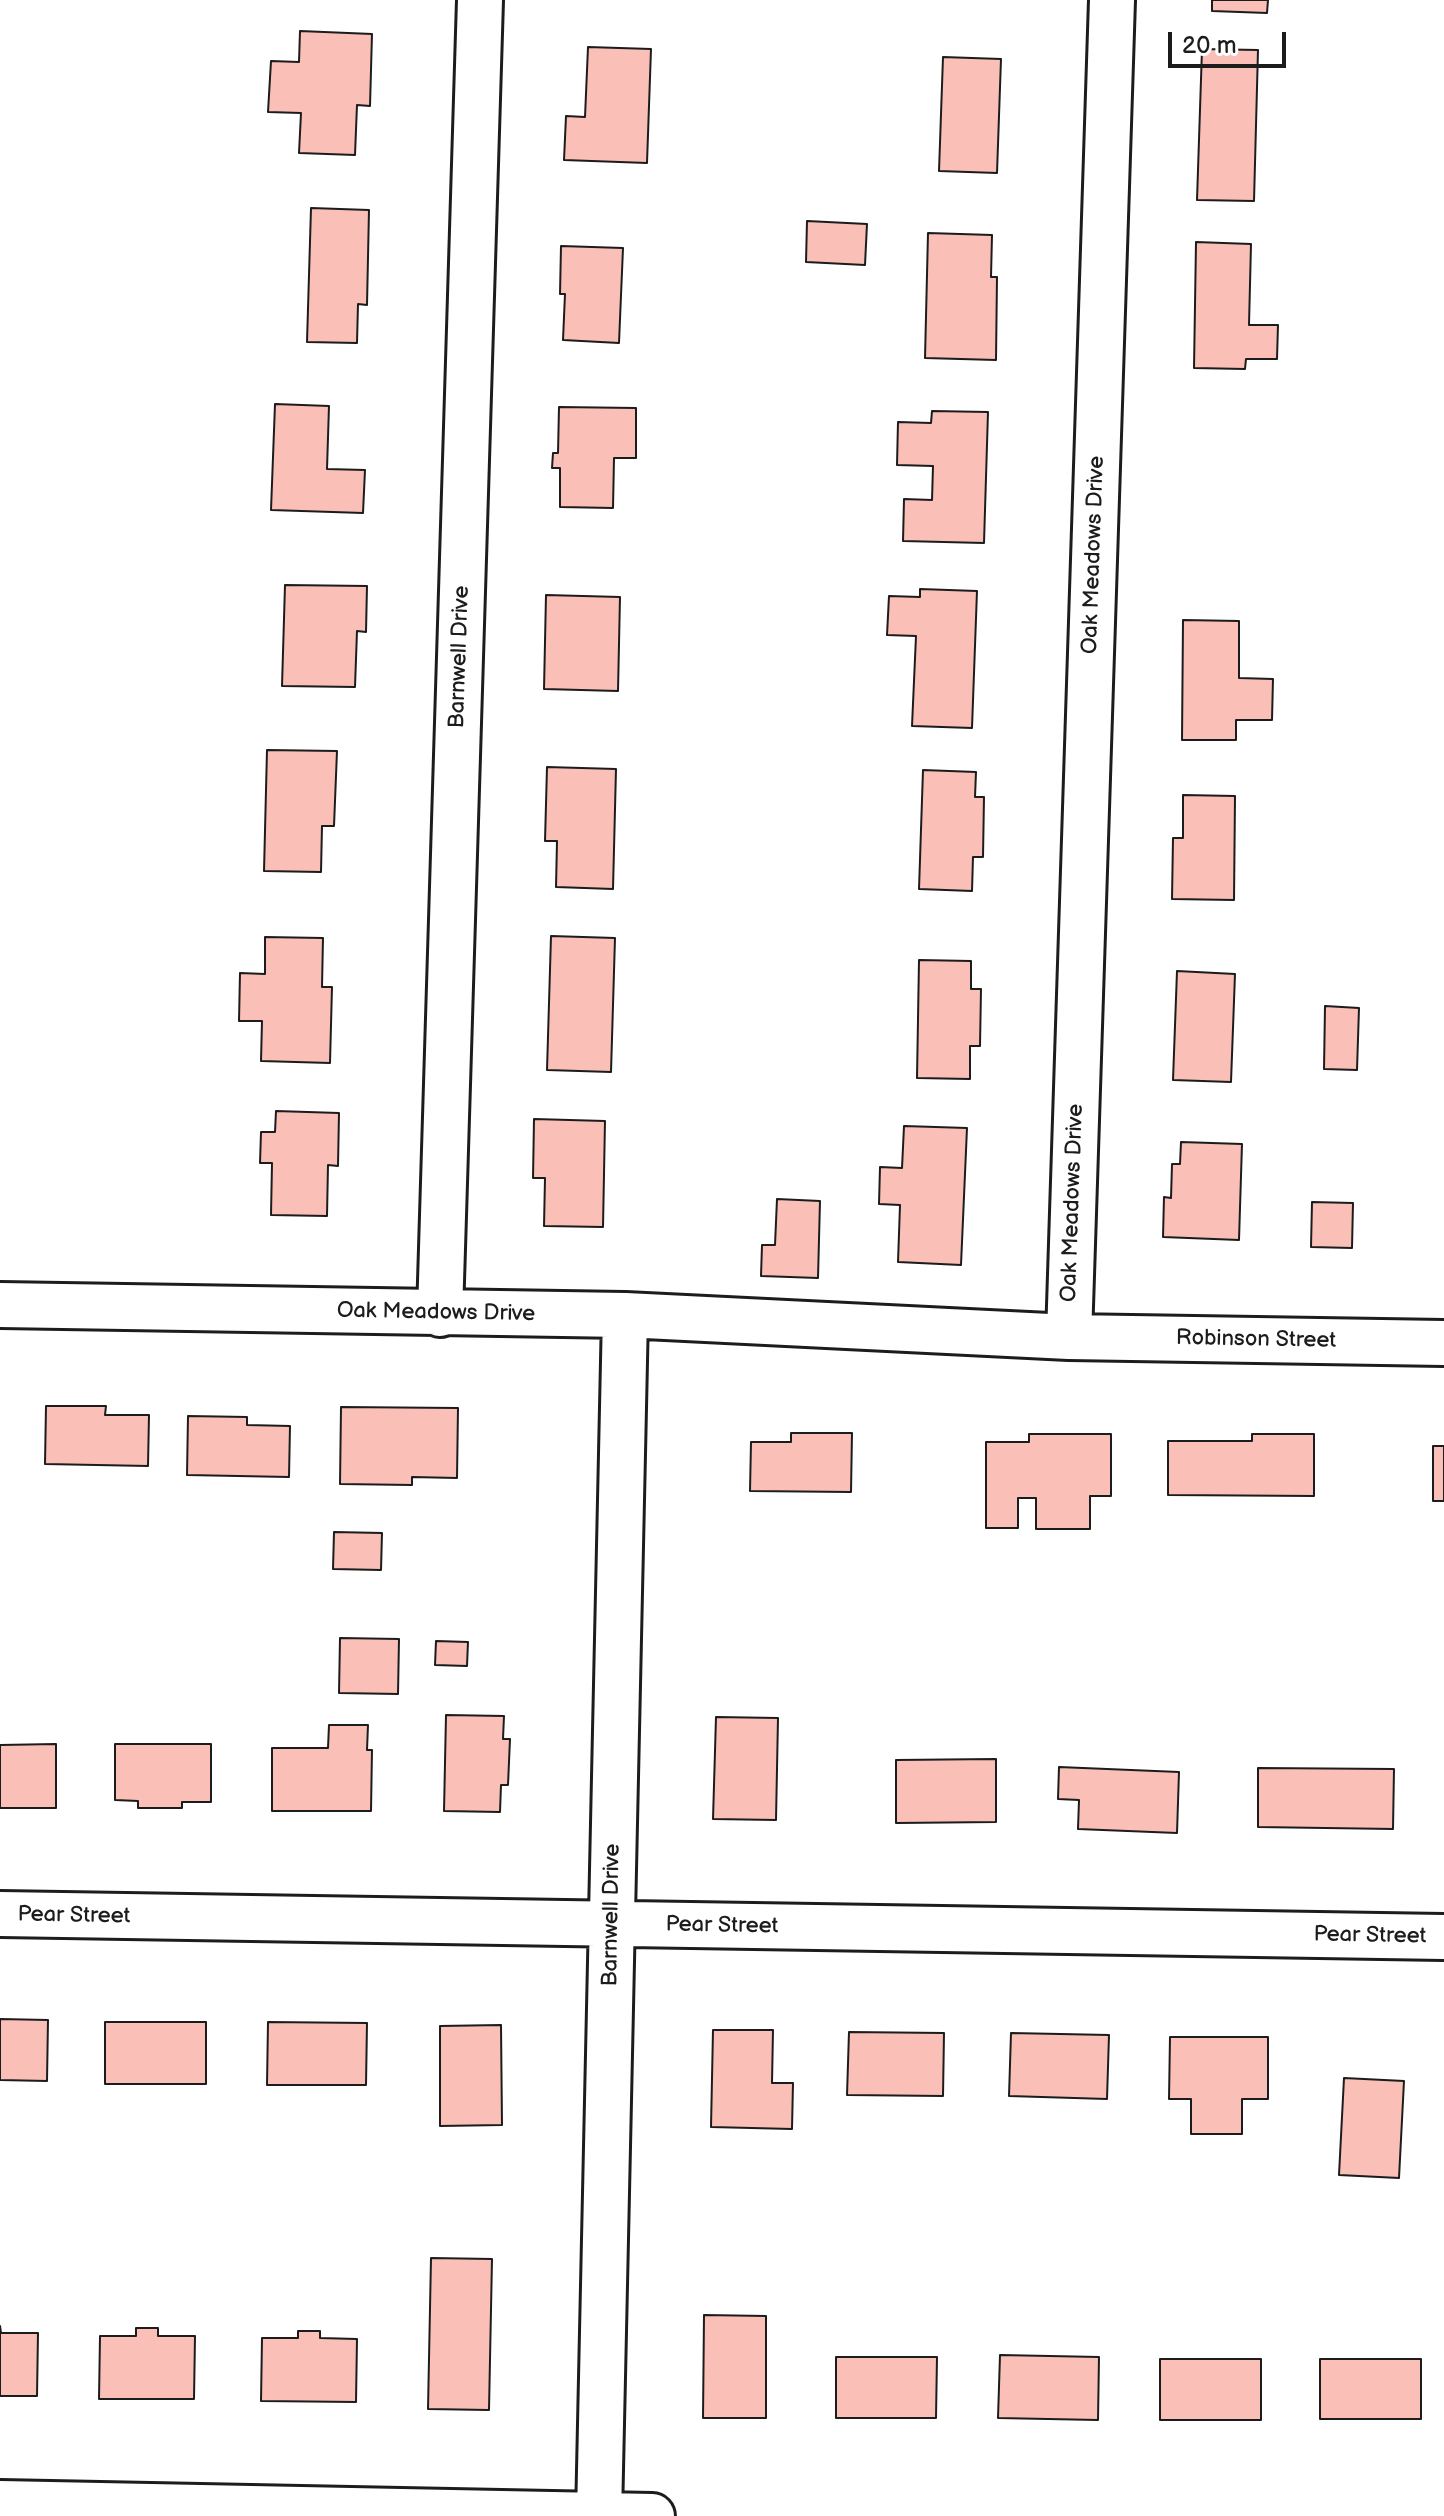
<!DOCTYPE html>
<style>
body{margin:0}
#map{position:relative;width:1444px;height:2516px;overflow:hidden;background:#fff;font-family:"Balsamiq Sans",sans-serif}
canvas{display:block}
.scale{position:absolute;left:1168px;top:32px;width:118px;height:36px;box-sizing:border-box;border:4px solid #1c1c1c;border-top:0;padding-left:10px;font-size:24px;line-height:28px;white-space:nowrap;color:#1c1c1c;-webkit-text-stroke:6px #fff;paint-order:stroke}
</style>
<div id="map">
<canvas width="1444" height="2516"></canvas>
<div class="scale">20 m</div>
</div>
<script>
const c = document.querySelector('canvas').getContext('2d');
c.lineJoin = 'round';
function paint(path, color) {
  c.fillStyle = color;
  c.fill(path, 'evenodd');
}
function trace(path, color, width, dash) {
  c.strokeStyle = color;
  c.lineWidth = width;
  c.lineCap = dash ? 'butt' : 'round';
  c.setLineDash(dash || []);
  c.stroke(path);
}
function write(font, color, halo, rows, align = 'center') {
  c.font = font + ' "Balsamiq Sans",sans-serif';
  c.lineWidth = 8;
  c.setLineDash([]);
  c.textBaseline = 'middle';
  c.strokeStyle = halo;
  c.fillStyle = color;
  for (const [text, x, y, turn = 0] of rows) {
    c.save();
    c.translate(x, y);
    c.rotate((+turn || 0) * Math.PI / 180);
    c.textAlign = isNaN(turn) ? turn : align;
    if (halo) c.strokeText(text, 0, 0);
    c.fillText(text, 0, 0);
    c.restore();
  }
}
const building = new Path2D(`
 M 1212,0 L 1268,0 L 1267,13 L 1212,11 Z
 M 300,31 L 372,34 L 370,106 L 357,105 L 355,155 L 299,153 L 301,113 L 268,112 L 271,61 L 299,62 Z
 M 588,47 L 651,49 L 647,163 L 564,160 L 566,116 L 585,117 Z
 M 1202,49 L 1258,50 L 1254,201 L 1197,200 Z
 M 943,57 L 1001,59 L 997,173 L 939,171 Z
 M 311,208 L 369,210 L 367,305 L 358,304 L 357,343 L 307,342 Z
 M 807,221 L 867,224 L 865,265 L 806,262 Z
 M 928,233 L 992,235 L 991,277 L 997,277 L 996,360 L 925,358 Z
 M 1196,242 L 1251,244 L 1249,325 L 1278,325 L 1277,359 L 1246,359 L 1245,369 L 1194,368 Z
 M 561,246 L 623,248 L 619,343 L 563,340 L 565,294 L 560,294 Z
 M 275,404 L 329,406 L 327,469 L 365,470 L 363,513 L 271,510 Z
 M 559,407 L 636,408 L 636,458 L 614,458 L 613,508 L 560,507 L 560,468 L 552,468 L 553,453 L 558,453 Z
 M 932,411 L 988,412 L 984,543 L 903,541 L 904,499 L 932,500 L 933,466 L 897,465 L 898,422 L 931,423 Z
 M 285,585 L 367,586 L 366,632 L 357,631 L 355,687 L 282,686 Z
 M 920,589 L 977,591 L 972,728 L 912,726 L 916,636 L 887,635 L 889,596 L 920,597 Z
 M 546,595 L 620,597 L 618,691 L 544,689 Z
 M 1183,620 L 1239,621 L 1239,678 L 1273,679 L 1272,720 L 1236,720 L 1236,740 L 1182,740 Z
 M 267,750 L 337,751 L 334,826 L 322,826 L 321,872 L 264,871 Z
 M 547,767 L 616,769 L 613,889 L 556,887 L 557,841 L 545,841 Z
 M 923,770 L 976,772 L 975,797 L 984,797 L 983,857 L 973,857 L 972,891 L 919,889 Z
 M 1183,795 L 1235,796 L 1234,900 L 1172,899 L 1173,838 L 1183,838 Z
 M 551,936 L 615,938 L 611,1072 L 547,1070 Z
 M 265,937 L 323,938 L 322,987 L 332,987 L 330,1063 L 261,1061 L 262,1021 L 239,1021 L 240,973 L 265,974 Z
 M 919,960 L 971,961 L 971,989 L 981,989 L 980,1046 L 970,1046 L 970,1079 L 917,1078 Z
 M 1177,971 L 1235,974 L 1231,1082 L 1173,1080 Z
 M 1325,1006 L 1359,1008 L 1357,1070 L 1324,1069 Z
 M 276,1111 L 339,1113 L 338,1166 L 328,1165 L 327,1216 L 271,1215 L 272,1163 L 260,1163 L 261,1132 L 275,1132 Z
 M 534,1119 L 605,1121 L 603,1227 L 544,1226 L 545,1178 L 533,1178 Z
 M 904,1126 L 967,1128 L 961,1265 L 898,1262 L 900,1205 L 879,1204 L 880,1167 L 902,1168 Z
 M 1181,1142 L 1242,1144 L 1239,1240 L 1163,1237 L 1164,1197 L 1171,1198 L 1172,1164 L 1180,1164 Z
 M 777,1199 L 820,1201 L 818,1278 L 761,1276 L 762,1245 L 775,1245 Z
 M 1312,1202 L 1353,1203 L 1352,1248 L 1311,1247 Z
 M 46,1406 L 106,1406 L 105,1415 L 149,1415 L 148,1466 L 45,1464 Z
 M 341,1407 L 458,1408 L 457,1478 L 412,1477 L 412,1485 L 340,1484 Z
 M 188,1416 L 247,1417 L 247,1425 L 290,1426 L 289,1477 L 187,1475 Z
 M 791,1433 L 852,1433 L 851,1492 L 750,1491 L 751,1442 L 791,1442 Z
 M 1029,1434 L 1111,1434 L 1111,1496 L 1090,1496 L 1090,1529 L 1036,1529 L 1036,1498 L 1018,1498 L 1018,1528 L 986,1528 L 986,1442 L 1029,1442 Z
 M 1252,1434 L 1314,1434 L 1314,1496 L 1168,1495 L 1168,1441 L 1252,1441 Z
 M 1433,1446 L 1444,1446 L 1444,1501 L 1433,1501 Z
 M 334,1532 L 382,1533 L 381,1570 L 333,1569 Z
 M 340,1638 L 399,1639 L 398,1694 L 339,1693 Z
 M 436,1641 L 468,1642 L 467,1666 L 435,1665 Z
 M 446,1715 L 504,1716 L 503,1739 L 510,1739 L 508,1785 L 501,1785 L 500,1812 L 444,1811 Z
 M 716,1717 L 778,1718 L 776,1820 L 713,1819 Z
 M 329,1725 L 368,1725 L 367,1750 L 372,1750 L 371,1811 L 272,1811 L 272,1748 L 328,1748 Z
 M 56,1744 L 56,1808 L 0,1808 L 0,1745 Z
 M 115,1744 L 211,1744 L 211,1802 L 182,1802 L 182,1808 L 138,1808 L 138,1801 L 115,1800 Z
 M 996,1759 L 996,1822 L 896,1823 L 896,1760 Z
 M 1059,1767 L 1179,1772 L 1177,1833 L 1078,1829 L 1079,1800 L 1058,1799 Z
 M 1258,1768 L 1394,1769 L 1393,1829 L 1258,1827 Z
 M 0,2019 L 48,2020 L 47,2081 L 0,2080 Z
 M 105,2022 L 206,2022 L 206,2084 L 105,2084 Z
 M 268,2022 L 367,2023 L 366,2085 L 267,2085 Z
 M 501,2025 L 502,2125 L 440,2126 L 440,2026 Z
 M 713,2030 L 773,2030 L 772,2083 L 793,2083 L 792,2129 L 711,2127 Z
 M 849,2032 L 944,2033 L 943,2096 L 847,2095 Z
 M 1011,2033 L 1109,2035 L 1107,2099 L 1009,2096 Z
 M 1170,2037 L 1268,2037 L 1268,2099 L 1242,2099 L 1242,2134 L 1191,2134 L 1191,2099 L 1169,2099 Z
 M 1344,2078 L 1404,2081 L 1399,2178 L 1339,2175 Z
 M 431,2258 L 492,2259 L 489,2410 L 428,2409 Z
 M 704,2315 L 766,2316 L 766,2418 L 703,2418 Z
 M 0,2326 L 1,2333 L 38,2333 L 37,2396 L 0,2396 Z
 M 136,2328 L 158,2328 L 158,2336 L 195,2336 L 194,2399 L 99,2399 L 100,2336 L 136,2336 Z
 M 298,2331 L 320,2331 L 320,2338 L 357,2339 L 356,2402 L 261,2401 L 262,2338 L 298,2338 Z
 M 1000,2355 L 1099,2357 L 1098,2420 L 998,2418 Z
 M 836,2357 L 937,2357 L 936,2418 L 836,2418 Z
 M 1160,2359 L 1261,2359 L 1261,2420 L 1160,2420 Z
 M 1320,2359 L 1421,2359 L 1421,2419 L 1320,2419 Z`);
const minor = new Path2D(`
 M 0,1305 L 625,1315 L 1069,1337 L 1112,0
 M 440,1314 L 480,0
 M 1069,1337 L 1444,1343
 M 0,1914 L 1444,1937
 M 0,2503 L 652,2516
 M 599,2516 L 625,1315`);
const streetNames = [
 ["Oak Meadows Drive",1094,555,-88],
 ["Barnwell Drive",460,657,-88],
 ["Oak Meadows Drive",1073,1203,-88],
 ["Oak Meadows Drive",436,1313,1],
 ["Robinson Street",1256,1340,1],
 ["Barnwell Drive",612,1915,-89],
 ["Pear Street",74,1916,1],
 ["Pear Street",722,1926,1],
 ["Pear Street",1370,1936,1]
];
paint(building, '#fabfb7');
trace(building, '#1c1c1c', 2);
trace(minor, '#1c1c1c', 50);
trace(minor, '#fff', 44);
write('22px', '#1c1c1c', '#fff', streetNames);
</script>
